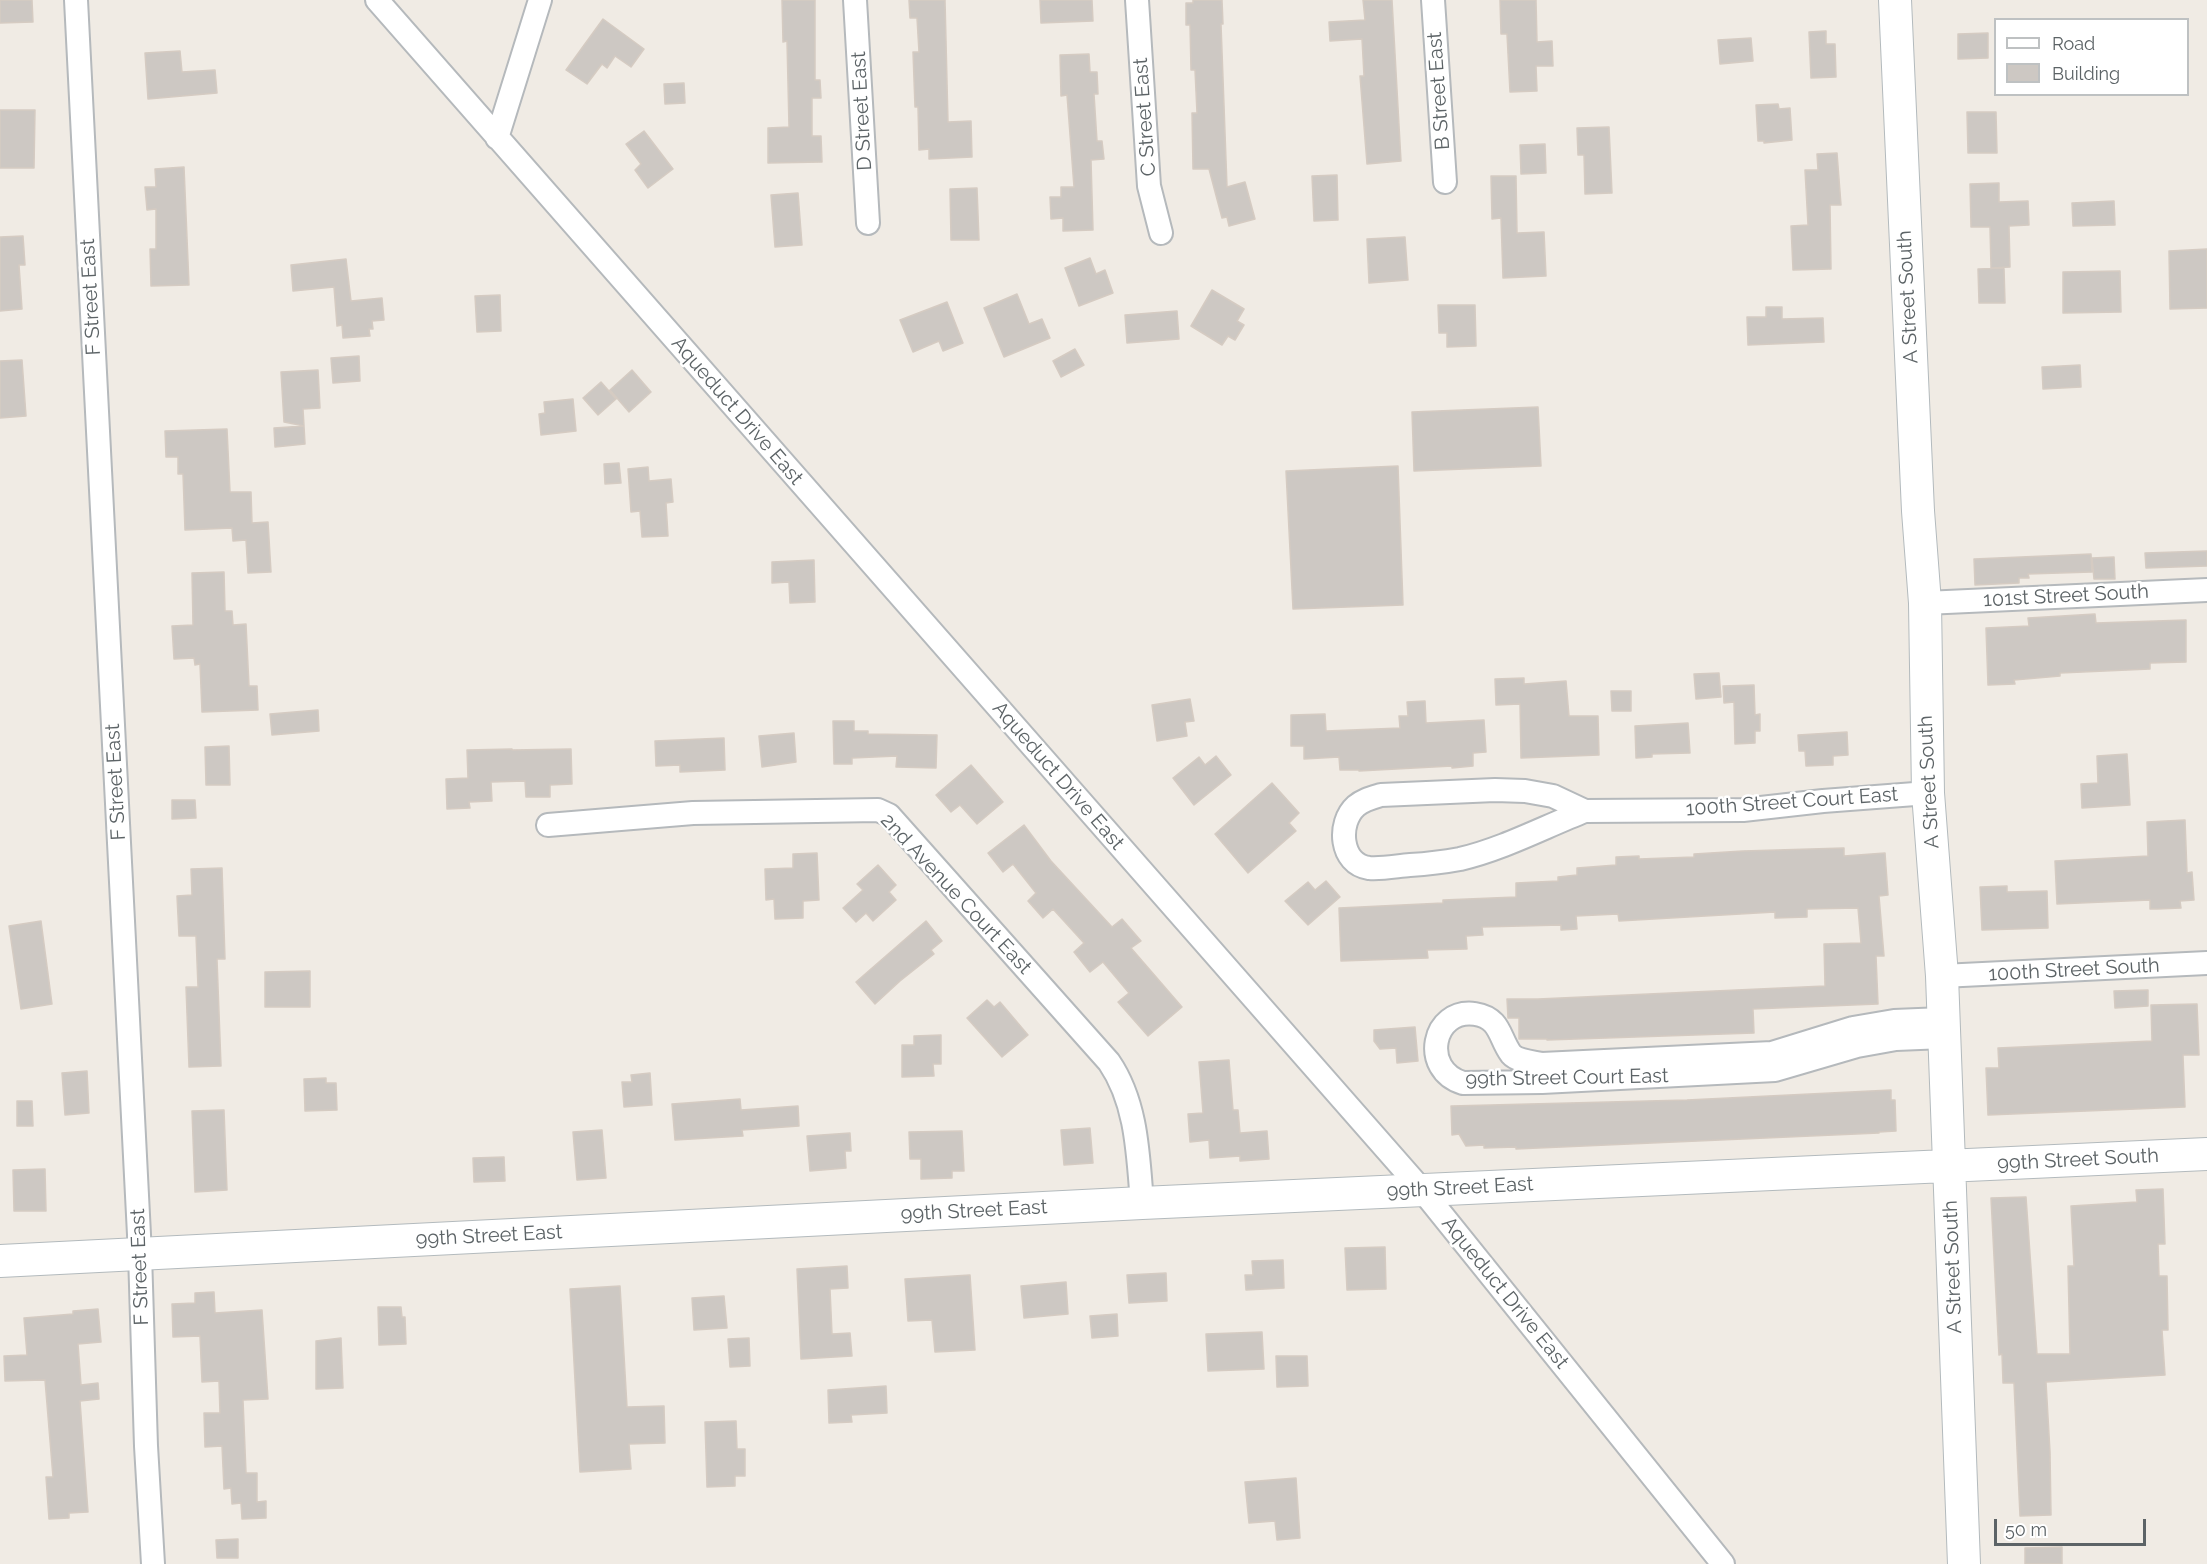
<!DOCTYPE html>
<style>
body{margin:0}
#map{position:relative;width:2207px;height:1564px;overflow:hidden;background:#f0ebe4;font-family:Raleway,sans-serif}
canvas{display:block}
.legend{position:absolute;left:1994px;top:18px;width:195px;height:78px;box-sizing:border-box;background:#fff;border:2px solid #bec1c2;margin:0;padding:8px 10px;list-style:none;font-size:18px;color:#5c6366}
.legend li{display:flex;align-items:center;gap:12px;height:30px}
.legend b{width:30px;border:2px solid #bec1c2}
.scale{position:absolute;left:1994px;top:1519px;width:152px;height:27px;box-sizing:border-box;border:3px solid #5c6366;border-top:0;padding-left:8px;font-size:18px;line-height:21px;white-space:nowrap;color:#5c6366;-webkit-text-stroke:4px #fff;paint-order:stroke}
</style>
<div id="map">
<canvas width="2207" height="1564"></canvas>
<ul class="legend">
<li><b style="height:8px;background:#fff"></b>Road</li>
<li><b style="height:16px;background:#cdc8c3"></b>Building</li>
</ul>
<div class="scale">50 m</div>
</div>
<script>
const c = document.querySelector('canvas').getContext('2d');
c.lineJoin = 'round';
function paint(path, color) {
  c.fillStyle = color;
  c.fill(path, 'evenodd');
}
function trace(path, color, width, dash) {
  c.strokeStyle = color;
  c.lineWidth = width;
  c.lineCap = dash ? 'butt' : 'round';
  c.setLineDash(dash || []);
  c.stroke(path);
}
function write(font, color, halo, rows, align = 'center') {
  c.font = font + ' Raleway,sans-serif';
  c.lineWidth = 5;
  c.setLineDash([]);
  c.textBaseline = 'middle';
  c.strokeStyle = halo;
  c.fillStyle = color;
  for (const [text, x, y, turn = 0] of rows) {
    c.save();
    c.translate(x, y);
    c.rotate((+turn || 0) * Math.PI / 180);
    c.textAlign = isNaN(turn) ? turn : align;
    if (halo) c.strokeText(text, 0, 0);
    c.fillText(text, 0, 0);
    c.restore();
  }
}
const building = new Path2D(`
 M 0,0 L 32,0 L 33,22 L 0,23 Z
 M 782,0 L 815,0 L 815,80 L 820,80 L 821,98 L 812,98 L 812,136 L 821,136 L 822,162 L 768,163 L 768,128 L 789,127 L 787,41 L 783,42 Z
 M 909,0 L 945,0 L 948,122 L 971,121 L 972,157 L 929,159 L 929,149 L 919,150 L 918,107 L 915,107 L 913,52 L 919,52 L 917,18 L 910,18 Z
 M 1040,0 L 1092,0 L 1093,21 L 1041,23 Z
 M 1193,0 L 1222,0 L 1223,24 L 1221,24 L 1227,187 L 1245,182 L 1255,219 L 1229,226 L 1227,217 L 1222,218 L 1209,169 L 1193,169 L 1192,113 L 1197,113 L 1195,70 L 1191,70 L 1190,25 L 1186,25 L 1186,3 L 1193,3 Z
 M 1363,0 L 1392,0 L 1401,161 L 1367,164 L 1360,76 L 1364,76 L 1362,39 L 1330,41 L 1329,22 L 1365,20 Z
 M 1500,0 L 1536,0 L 1537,42 L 1552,41 L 1553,66 L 1536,66 L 1537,91 L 1510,92 L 1507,34 L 1501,34 Z
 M 603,19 L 644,49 L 631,67 L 615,56 L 607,68 L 602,64 L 587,84 L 566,70 Z
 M 1826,31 L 1826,44 L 1835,44 L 1836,77 L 1811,78 L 1809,32 Z
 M 1988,33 L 1988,58 L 1958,59 L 1958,34 Z
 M 1751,38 L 1753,61 L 1720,64 L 1718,40 Z
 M 180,51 L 182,72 L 215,70 L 217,93 L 148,99 L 145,53 Z
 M 1089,54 L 1090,72 L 1097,72 L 1098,94 L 1094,94 L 1097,141 L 1102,141 L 1104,159 L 1091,160 L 1093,230 L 1063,231 L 1063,218 L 1051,219 L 1050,197 L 1061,197 L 1061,187 L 1074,187 L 1067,95 L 1061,96 L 1060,55 Z
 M 684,83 L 685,103 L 665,104 L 664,84 Z
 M 1778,104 L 1779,109 L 1790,108 L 1792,140 L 1764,143 L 1764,141 L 1758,141 L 1756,105 Z
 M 0,110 L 35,110 L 34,168 L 0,168 Z
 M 1967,112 L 1996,112 L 1997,153 L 1968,153 Z
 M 1609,127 L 1612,193 L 1585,194 L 1584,155 L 1578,155 L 1577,128 Z
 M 644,131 L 673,169 L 648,188 L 635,170 L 641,164 L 626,144 Z
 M 1545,144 L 1546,173 L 1521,174 L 1520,145 Z
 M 1837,153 L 1841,205 L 1830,205 L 1831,269 L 1793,270 L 1791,226 L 1808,225 L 1805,170 L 1818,170 L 1817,154 Z
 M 184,167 L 189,285 L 151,286 L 150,249 L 156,249 L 156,209 L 147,210 L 145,187 L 156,187 L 155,169 Z
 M 1337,175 L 1338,220 L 1314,221 L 1312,176 Z
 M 1491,176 L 1516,176 L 1517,233 L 1544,232 L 1546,276 L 1503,278 L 1501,218 L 1492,219 Z
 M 1999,183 L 1999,202 L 2028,201 L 2029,225 L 2009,226 L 2010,267 L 1991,268 L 1990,227 L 1971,227 L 1970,184 Z
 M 977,188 L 979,240 L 951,240 L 950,189 Z
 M 798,193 L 802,245 L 775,247 L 771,195 Z
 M 2114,201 L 2115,225 L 2073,226 L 2072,203 Z
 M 23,236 L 25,265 L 19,265 L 22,309 L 0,311 L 0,237 Z
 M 1405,237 L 1408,280 L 1369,283 L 1367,239 Z
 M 2207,249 L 2207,308 L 2170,309 L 2169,251 Z
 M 1090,258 L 1096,274 L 1105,270 L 1113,293 L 1079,306 L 1065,268 Z
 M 346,259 L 351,301 L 382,298 L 384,320 L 372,321 L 373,329 L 369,329 L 370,336 L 343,338 L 342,325 L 337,326 L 334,287 L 293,291 L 291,265 Z
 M 2004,268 L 2005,303 L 1979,303 L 1978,269 Z
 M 2120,271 L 2121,312 L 2063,313 L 2063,272 Z
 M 1212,290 L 1244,309 L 1237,321 L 1244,325 L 1235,340 L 1228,336 L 1222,345 L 1191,326 Z
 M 1017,294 L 1029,324 L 1042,319 L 1050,338 L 1004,357 L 984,308 Z
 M 500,295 L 501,331 L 477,332 L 475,296 Z
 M 947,302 L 963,343 L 943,351 L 939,341 L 913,352 L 900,320 Z
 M 1438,305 L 1475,305 L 1476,346 L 1447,347 L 1447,333 L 1439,333 Z
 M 1766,307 L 1782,307 L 1782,319 L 1823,318 L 1824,342 L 1748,345 L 1747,317 L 1766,317 Z
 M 1177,311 L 1179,339 L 1127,343 L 1125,315 Z
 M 1075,349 L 1084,365 L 1061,377 L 1053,361 Z
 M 359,356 L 360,381 L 333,383 L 331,358 Z
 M 22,360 L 26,416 L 0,418 L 0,361 Z
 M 2080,365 L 2081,387 L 2043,389 L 2042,367 Z
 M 318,370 L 320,408 L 303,409 L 304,426 L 284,422 L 281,372 Z
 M 632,370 L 651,392 L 629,412 L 610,390 Z
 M 601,382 L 616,399 L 598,415 L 583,398 Z
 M 573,399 L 576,431 L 541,435 L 539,414 L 545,413 L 544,402 Z
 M 1538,407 L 1541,466 L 1414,471 L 1412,412 Z
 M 304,426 L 305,444 L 275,447 L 274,428 Z
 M 227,429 L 230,492 L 251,492 L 252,523 L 268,522 L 271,572 L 248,573 L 246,540 L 233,541 L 232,528 L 185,530 L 183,474 L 178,474 L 178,457 L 166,457 L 165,431 Z
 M 619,463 L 621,483 L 605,484 L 604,464 Z
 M 1398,466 L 1403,605 L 1293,609 L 1286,471 Z
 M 648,467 L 649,481 L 671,479 L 673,502 L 666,503 L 668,536 L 642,537 L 640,511 L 631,512 L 628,469 Z
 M 2207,551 L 2207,566 L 2146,568 L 2145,553 Z
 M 2091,554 L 2092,572 L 2028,574 L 2029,578 L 2019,578 L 2019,583 L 1975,585 L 1974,559 Z
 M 2114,557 L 2115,579 L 2094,579 L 2092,558 Z
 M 814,560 L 815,602 L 790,603 L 789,582 L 772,583 L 772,562 Z
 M 224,572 L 225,611 L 232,611 L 233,625 L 246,624 L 249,686 L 257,686 L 258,710 L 202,712 L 200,664 L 195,665 L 194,658 L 174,659 L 172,626 L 193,625 L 192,573 Z
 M 2095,614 L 2096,623 L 2186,620 L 2186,662 L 2150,663 L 2150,669 L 2060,673 L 2060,676 L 2014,680 L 2015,684 L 1988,685 L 1986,628 L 2029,626 L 2028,618 Z
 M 1719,673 L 1721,697 L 1696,699 L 1694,674 Z
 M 1524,678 L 1524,684 L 1566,681 L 1569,716 L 1598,716 L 1599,755 L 1521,758 L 1520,704 L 1496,705 L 1495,679 Z
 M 1754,685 L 1755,715 L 1760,714 L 1760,731 L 1755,731 L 1755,743 L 1735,744 L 1734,702 L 1724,703 L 1723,686 Z
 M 1611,691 L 1631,691 L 1631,711 L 1612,711 Z
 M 1190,699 L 1194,721 L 1185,722 L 1187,736 L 1157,741 L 1152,705 Z
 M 1425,701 L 1426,723 L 1484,720 L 1486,752 L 1473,753 L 1473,766 L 1452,768 L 1452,766 L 1359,771 L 1359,770 L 1340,770 L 1339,757 L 1304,759 L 1304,746 L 1291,746 L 1291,715 L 1325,714 L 1326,731 L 1400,728 L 1399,716 L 1408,716 L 1407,702 Z
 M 318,710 L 319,731 L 272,735 L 270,714 Z
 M 833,721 L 854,721 L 854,731 L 868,731 L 868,734 L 937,735 L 936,768 L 896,767 L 897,756 L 852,758 L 852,764 L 834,764 Z
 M 1688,723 L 1690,753 L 1652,754 L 1652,757 L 1636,758 L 1635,726 Z
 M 1847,732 L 1848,755 L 1833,756 L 1833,765 L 1806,766 L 1805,751 L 1799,751 L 1798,735 Z
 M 794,733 L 796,762 L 762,767 L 759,736 Z
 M 724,738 L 725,770 L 680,772 L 680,765 L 656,766 L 655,741 Z
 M 229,746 L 230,785 L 206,785 L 205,747 Z
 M 512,749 L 512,750 L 571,749 L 572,784 L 550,785 L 550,797 L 526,797 L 525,781 L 491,782 L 492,801 L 469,802 L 470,808 L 447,809 L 446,779 L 468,778 L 467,750 Z
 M 2127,754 L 2130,805 L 2082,808 L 2081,784 L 2098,783 L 2097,756 Z
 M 1216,756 L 1231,775 L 1194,805 L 1173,778 L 1199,757 L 1205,765 Z
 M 971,765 L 1003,802 L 977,824 L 960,805 L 951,812 L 936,795 Z
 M 1272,783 L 1299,813 L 1289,823 L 1296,831 L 1248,873 L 1215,834 Z
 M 172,800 L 195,800 L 196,818 L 172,819 Z
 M 2185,820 L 2187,873 L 2192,872 L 2194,900 L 2180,901 L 2181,908 L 2157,909 L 2150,909 L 2150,900 L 2057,904 L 2055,861 L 2148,856 L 2147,822 Z
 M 1024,825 L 1051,861 L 1112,927 L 1122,919 L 1141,941 L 1131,948 L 1182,1007 L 1148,1036 L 1118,1002 L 1129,993 L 1103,962 L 1090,972 L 1074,952 L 1084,943 L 1053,909 L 1043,918 L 1028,901 L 1036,893 L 1013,864 L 1003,872 L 988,853 Z
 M 1844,848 L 1844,856 L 1885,853 L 1888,895 L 1879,896 L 1884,956 L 1876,956 L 1878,1004 L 1753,1009 L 1754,1033 L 1547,1040 L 1547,1039 L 1519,1039 L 1519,1018 L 1508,1018 L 1507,999 L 1538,999 L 1825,986 L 1824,944 L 1861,943 L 1858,908 L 1807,909 L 1807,917 L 1775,918 L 1775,912 L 1619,921 L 1618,914 L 1576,916 L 1577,929 L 1561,930 L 1561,925 L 1482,927 L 1483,935 L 1466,936 L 1467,949 L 1427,950 L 1428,958 L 1341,961 L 1339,908 L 1443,903 L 1443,900 L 1516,897 L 1516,883 L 1558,881 L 1558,877 L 1577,875 L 1577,868 L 1616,865 L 1616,857 L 1639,856 L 1639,859 L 1694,857 L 1694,854 L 1743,851 Z
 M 817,853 L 819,900 L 803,901 L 803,918 L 775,919 L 774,899 L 766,900 L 765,869 L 793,868 L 793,854 Z
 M 878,865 L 896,885 L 889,892 L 896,900 L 873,921 L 866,913 L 856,922 L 843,908 L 863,890 L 857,884 Z
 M 222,868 L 225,959 L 217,959 L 221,1066 L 189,1067 L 186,987 L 198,987 L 196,936 L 179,936 L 177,896 L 192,895 L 191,869 Z
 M 1326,881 L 1340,897 L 1308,925 L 1285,901 L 1308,882 L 1315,890 Z
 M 2007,886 L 2007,892 L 2047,891 L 2048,928 L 1982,930 L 1980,887 Z
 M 41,921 L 52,1004 L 21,1009 L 9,926 Z
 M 926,921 L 942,941 L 931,950 L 934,954 L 900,981 L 875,1004 L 856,982 Z
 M 310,971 L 310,1007 L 265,1007 L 265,972 Z
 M 2148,990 L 2148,1006 L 2115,1008 L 2114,991 Z
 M 987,1000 L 994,1007 L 1000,1002 L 1028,1035 L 1002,1057 L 967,1018 Z
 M 2197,1004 L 2199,1055 L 2183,1055 L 2185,1107 L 1988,1115 L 1986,1068 L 1999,1068 L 1998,1048 L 2152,1041 L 2151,1005 Z
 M 1415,1027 L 1418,1061 L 1397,1063 L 1396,1048 L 1380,1049 L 1374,1041 L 1374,1030 Z
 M 941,1035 L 941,1064 L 933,1064 L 934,1076 L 902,1077 L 902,1045 L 914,1045 L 914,1036 Z
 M 1229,1060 L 1233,1110 L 1238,1110 L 1240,1133 L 1267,1131 L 1269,1159 L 1240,1161 L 1240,1156 L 1210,1158 L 1209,1140 L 1190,1142 L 1188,1114 L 1203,1113 L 1199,1062 Z
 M 87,1071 L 89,1113 L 65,1115 L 62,1073 Z
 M 650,1073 L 652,1105 L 624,1107 L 622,1082 L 632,1082 L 631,1075 Z
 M 326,1078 L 326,1083 L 336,1083 L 337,1110 L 305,1111 L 304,1079 Z
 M 1891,1090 L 1891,1100 L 1895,1100 L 1896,1131 L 1879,1132 L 1879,1133 L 1516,1149 L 1516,1147 L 1484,1148 L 1484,1145 L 1466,1146 L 1459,1134 L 1452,1135 L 1451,1106 L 1687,1100 Z
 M 740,1099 L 741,1110 L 798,1106 L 799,1126 L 742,1130 L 743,1136 L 675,1140 L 672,1104 Z
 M 17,1101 L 32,1101 L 33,1126 L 17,1126 Z
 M 224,1110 L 227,1190 L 195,1192 L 192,1111 Z
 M 1090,1128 L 1093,1163 L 1064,1165 L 1061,1130 Z
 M 602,1130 L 606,1178 L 577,1180 L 573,1132 Z
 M 962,1131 L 964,1171 L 952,1171 L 952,1178 L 921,1179 L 921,1159 L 910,1159 L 909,1132 Z
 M 850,1133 L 851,1151 L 845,1151 L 846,1168 L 810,1171 L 807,1136 Z
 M 504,1157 L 505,1181 L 474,1182 L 473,1158 Z
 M 45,1169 L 46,1211 L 14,1211 L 13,1170 Z
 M 2163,1189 L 2165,1244 L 2158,1244 L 2159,1276 L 2167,1276 L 2168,1330 L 2162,1330 L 2165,1375 L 2046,1382 L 2050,1452 L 2051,1515 L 2020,1516 L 2014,1383 L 2003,1383 L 2002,1354 L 1999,1355 L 1991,1198 L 2026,1197 L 2037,1354 L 2070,1354 L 2068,1266 L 2074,1266 L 2071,1206 L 2137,1202 L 2136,1190 Z
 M 1385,1247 L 1386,1289 L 1347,1290 L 1345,1248 Z
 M 1283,1260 L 1284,1288 L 1246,1290 L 1245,1275 L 1253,1275 L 1252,1261 Z
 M 847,1266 L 848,1288 L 830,1289 L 832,1334 L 850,1333 L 852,1356 L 801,1359 L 797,1269 Z
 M 1166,1273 L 1167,1301 L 1129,1303 L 1127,1275 Z
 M 970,1275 L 975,1350 L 935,1352 L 932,1320 L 908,1321 L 905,1279 Z
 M 1066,1282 L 1068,1314 L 1024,1318 L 1021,1286 Z
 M 620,1286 L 627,1407 L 664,1406 L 665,1443 L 629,1444 L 631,1469 L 580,1472 L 570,1289 Z
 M 214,1292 L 215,1313 L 262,1310 L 268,1399 L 243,1400 L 246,1473 L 257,1473 L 257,1502 L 266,1501 L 266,1518 L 242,1519 L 241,1503 L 232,1504 L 231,1488 L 224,1489 L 222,1446 L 205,1447 L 204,1413 L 220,1413 L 219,1381 L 202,1382 L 200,1336 L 173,1337 L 172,1304 L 195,1303 L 195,1293 Z
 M 724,1296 L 727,1328 L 694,1330 L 692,1298 Z
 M 378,1307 L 401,1307 L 402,1317 L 405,1317 L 406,1344 L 379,1345 Z
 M 98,1309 L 101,1342 L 78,1344 L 81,1385 L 98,1383 L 99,1399 L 80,1401 L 88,1512 L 69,1513 L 69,1518 L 49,1519 L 46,1477 L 53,1477 L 45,1380 L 5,1381 L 4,1356 L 27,1355 L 24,1318 L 73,1314 L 73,1311 Z
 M 1117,1314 L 1118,1336 L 1092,1338 L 1090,1316 Z
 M 1262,1332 L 1264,1369 L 1208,1371 L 1206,1334 Z
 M 341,1338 L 343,1388 L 316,1389 L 316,1341 Z
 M 749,1338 L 750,1366 L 730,1367 L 728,1339 Z
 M 1276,1356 L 1307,1356 L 1308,1386 L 1277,1387 Z
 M 886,1386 L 887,1413 L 851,1415 L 852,1422 L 829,1423 L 828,1390 Z
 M 736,1421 L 737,1449 L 745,1449 L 745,1476 L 735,1476 L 735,1486 L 707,1487 L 705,1422 Z
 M 1296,1478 L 1300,1538 L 1277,1540 L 1275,1521 L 1249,1523 L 1245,1482 Z
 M 238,1539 L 238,1558 L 217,1558 L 216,1540 Z
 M 2062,1547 L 2062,1564 L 2025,1564 L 2025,1548 Z`);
const street = new Path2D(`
 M 76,0 L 140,1254 L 146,1446 L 153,1564
 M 377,0 L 1422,1190 L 1723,1564
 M 855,0 L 868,223
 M 1137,0 L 1149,186 L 1161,233
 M 1433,0 L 1445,182
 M 497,138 L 540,0
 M 1925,603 L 2207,590
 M 1585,811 C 1544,827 1503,849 1460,859 C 1444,862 1427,864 1410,865 C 1397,866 1383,869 1369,868 C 1340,864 1337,823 1356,806 C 1363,800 1371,798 1381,795 L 1495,790 L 1525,791 L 1553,796 L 1585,811 L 1743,810 L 1823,801 L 1928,793
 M 548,825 L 693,813 L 878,810 L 889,815 L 1109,1062 C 1137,1103 1138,1154 1142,1203
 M 1942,976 L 2207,963
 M 1943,1019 L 1894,1021 L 1853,1028 L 1772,1053 L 1542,1064 C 1533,1062 1517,1061 1511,1054 C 1499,1038 1501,1018 1475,1014 C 1432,1008 1420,1070 1463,1083 L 1542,1082 L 1775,1070 L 1857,1046 L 1896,1039 L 1944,1037`);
const secondary = new Path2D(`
 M 1895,0 L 1918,511 L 1925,603 L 1928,793 L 1942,976 L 1964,1564
 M 0,1261 L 1142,1203 L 2207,1154`);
const streetNames = [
 ["B Street East",1439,91,-94],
 ["D Street East",862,111,-93],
 ["C Street East",1145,117,-94],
 ["F Street East",91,297,-93],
 ["A Street South",1908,297,-93],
 ["Aqueduct Drive East",737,411,49],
 ["101st Street South",2066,596,-3],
 ["Aqueduct Drive East",1058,776,49],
 ["F Street East",116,782,-93],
 ["A Street South",1929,782,-93],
 ["100th Street Court East",1792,802,-4],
 ["2nd Avenue Court East",956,894,47],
 ["100th Street South",2074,970,-3],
 ["99th Street Court East",1567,1078,-1],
 ["99th Street South",2078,1160,-3],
 ["99th Street East",1460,1188,-3],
 ["99th Street East",974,1211,-3],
 ["99th Street East",489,1236,-3],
 ["F Street East",140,1267,-92],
 ["A Street South",1953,1267,-92],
 ["Aqueduct Drive East",1505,1293,51]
];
paint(building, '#cdc8c3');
trace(building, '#d5cbc2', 1.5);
trace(street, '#b5b9bc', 26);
trace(secondary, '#b3babd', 34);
trace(street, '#fff', 22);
trace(secondary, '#fff', 32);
write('20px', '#5c6366', '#fff', streetNames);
</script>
